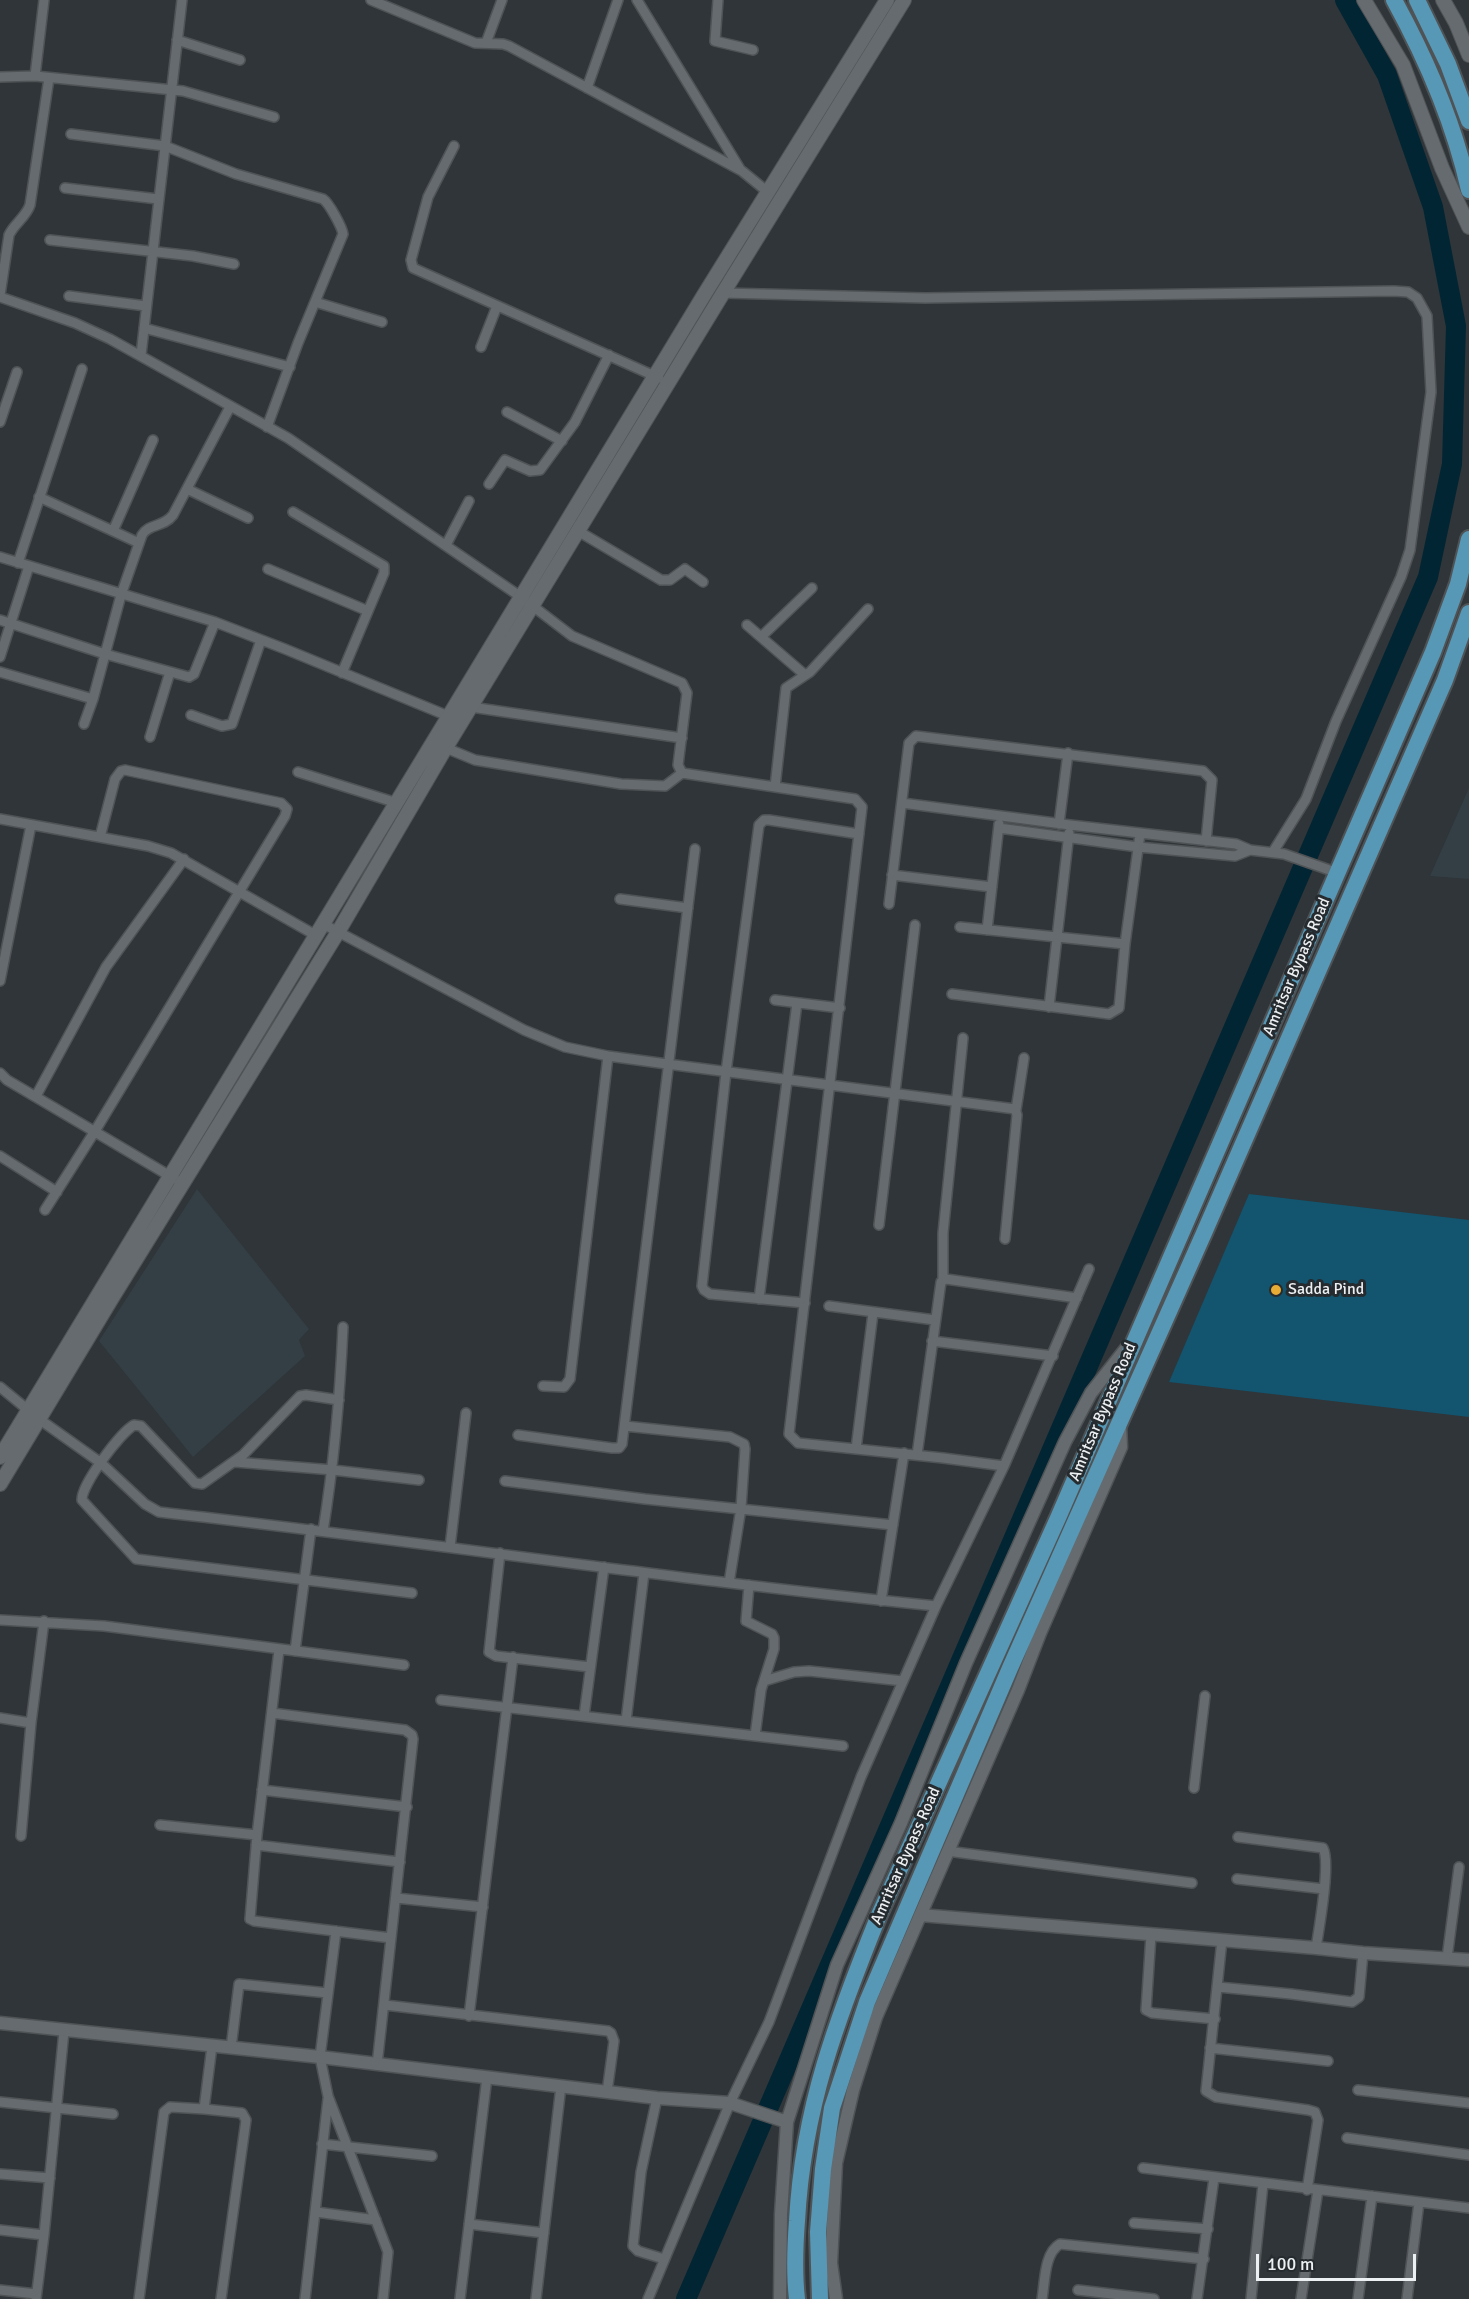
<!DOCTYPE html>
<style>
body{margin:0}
#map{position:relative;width:1469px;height:2299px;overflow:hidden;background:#2f3538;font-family:Signika,sans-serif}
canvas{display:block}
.scale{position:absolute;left:1256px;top:2254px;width:160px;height:27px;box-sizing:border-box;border:3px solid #edf0f2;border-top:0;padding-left:8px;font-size:18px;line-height:21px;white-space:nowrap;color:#edf0f2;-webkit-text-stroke:4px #252b2e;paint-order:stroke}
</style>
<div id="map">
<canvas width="1469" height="2299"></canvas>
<div class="scale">100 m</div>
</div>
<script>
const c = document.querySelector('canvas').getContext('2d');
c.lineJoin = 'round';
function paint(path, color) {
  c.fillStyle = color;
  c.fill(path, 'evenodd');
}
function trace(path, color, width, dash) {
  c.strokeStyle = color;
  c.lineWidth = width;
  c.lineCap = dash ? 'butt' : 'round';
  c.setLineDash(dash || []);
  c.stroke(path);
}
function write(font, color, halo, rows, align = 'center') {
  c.font = font + ' Signika,sans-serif';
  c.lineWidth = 6;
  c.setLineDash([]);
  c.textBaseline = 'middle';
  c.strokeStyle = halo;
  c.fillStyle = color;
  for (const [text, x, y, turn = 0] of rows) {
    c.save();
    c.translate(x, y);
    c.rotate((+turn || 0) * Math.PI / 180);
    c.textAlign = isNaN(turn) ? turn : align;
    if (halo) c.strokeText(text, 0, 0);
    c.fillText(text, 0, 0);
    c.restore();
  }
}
const built = new Path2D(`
 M 1469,788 L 1469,879 L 1430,876 Z
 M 197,1189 L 309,1329 L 299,1340 L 305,1356 L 193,1457 L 99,1341 Z`);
const green = new Path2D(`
 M 1249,1194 L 1469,1220 L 1469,1417 L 1169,1382 Z`);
const river = new Path2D(`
 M 686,2299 L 1428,577 L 1452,464 L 1456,326 L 1433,207 L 1387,75 L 1345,0`);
const minor = new Path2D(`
 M 371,0 L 475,43 L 503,44 L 509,46 L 742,171 L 769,193
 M 637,0 L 740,169
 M 718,0 L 715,41 L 753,50
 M 177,40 L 240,60
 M 486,43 L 502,0
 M 35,76 L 44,0
 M 0,77 L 35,76 L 183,91 L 274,117
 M 587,88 L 618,0
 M 71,134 L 165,146 L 236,174 L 323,199 C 329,203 342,227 343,234 L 298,343 L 267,427
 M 454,146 L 428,197 L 411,260 L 413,268 L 659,378
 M 65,188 L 158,199
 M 50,240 L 193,256 L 234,264
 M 723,293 L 925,298 L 1394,291 L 1408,292 L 1417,298 L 1427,316 L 1431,392 L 1410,550 L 1401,577 L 1336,721 L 1306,799 L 1273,852
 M 0,295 L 9,235 C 14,224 26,217 30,205 L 49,78
 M 69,296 L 146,306
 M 0,297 L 75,323 L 110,339 L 288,438 L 521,597 L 572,636 L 682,683 L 687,693 L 678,765 L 682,773 L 855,799 L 862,807 L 789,1434 L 798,1443 L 943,1458 L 1004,1466
 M 315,302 L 382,322
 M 144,328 L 290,367
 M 481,347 L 497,306
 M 141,355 L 182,0
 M 507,412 L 562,441
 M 0,422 L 17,372
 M 489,484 L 505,460 L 530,471 L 540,470 L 575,422 L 609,355
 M 187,489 L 248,518
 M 39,497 L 139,543
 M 293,512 L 384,566 L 384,573 L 342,673
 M 113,531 L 153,440
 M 578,531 L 661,580 L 670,580 L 685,569 L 703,582
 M 446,545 L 469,501
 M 0,557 L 215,622 L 285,649 L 448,716
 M 18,563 L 82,369
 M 268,569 L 368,611
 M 0,620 L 105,654 L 189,677 L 194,674 L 215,622
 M 747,625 L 805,675
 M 761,637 L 812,588
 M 0,657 L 29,566
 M 0,672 L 93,699
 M 471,707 L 682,738
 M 191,715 L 222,726 L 232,724 L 261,640
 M 84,724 L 93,699 L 121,595 L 142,535 C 149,523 163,528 173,515 L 230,407
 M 150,737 L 170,672
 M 441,746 L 475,760 L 621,784 L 665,786 L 682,773
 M 298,772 L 397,803
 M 775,787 L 786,688 L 810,672 L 868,609
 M 902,803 L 1070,825 L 1236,844 L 1250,850 L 1284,854 L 1338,873
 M 0,819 L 148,846 L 171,853 L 317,936
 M 1059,824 L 1068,753
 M 999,828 L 1138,847 L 1235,856 L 1250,850
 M 892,875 L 992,887
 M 620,899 L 688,908
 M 889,904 L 909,743 L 916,736 L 1203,771 L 1212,780 L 1206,841
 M 325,925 L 524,1030 L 565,1047 L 608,1056 L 667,1064 L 1015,1109 L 1017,1115 L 1005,1239
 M 960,927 L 1125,944
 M 987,930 L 999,824
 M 0,981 L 31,825
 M 952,994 L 1109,1014 L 1119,1008 L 1125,944 L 1140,834
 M 775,1000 L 840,1008
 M 1049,1007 L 1069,833
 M 0,1073 L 7,1080 L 175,1179
 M 36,1096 L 106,967 L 184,859
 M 1016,1110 L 1024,1058
 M 0,1156 L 57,1192
 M 45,1210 L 95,1131 L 285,816 L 287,809 L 281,803 L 125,770 L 121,771 L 115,779 L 100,837
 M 879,1225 L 915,925
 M 943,1280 L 943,1233 L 963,1038
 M 759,1299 L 797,1003
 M 805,1303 L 710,1294 L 704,1290 L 702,1286 L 726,1072 L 759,825 L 764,820 L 769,820 L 859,834
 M 829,1306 L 935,1320
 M 932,1341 L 1053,1356
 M 543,1386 L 564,1387 L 570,1379 L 608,1056
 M 0,1387 L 39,1419 L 101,1463 L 145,1504 L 159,1512 C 418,1541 676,1580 936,1606
 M 339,1400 L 306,1395 L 300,1396 L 243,1455 L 202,1484 L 195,1483 L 141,1426 L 134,1425 C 120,1433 81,1485 82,1500 L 136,1559 L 412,1593
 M 625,1426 L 730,1437 L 744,1444 L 745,1449 L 741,1508 L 729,1583
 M 518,1435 L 612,1448 L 619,1448 L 622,1444 L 695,849
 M 856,1449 L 873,1313
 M 917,1455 L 941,1282 L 946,1279 L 1077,1298
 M 235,1462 L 333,1470 L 419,1480
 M 505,1481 L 645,1499 L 893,1525
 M 323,1531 C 334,1463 340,1395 343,1327
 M 450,1547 L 466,1413
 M 500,1553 L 489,1652 L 496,1656 L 590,1667
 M 749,1585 L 746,1621 L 772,1634 L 774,1638 L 774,1649 L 761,1690 L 755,1736
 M 881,1601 L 904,1453
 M 0,1620 L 104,1626 L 404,1665
 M 279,1650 L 257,1835 L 250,1919 L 254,1921 L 391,1938
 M 295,1651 L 311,1529
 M 764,1681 L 794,1672 L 809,1671 L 903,1681
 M 441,1700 L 843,1746
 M 272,1713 L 405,1730 L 412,1735 L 413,1739 L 377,2065
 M 584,1716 L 604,1567
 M 0,1718 L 31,1723
 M 626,1721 L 644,1573
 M 1194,1788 L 1205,1696
 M 262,1790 L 407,1807
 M 160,1825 L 257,1835
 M 21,1836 L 31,1723 L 44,1621
 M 1238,1837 L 1323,1848 C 1331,1863 1319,1928 1316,1948
 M 256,1845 L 400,1862
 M 947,1851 L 1192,1883
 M 1237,1879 L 1324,1889
 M 396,1898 L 483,1907
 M 336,1931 L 320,2057 L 328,2096 L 388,2252 L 383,2299
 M 1151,1935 L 1146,2010 L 1152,2013 L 1215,2019
 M 1222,1940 L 1206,2091 L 1216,2097 L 1308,2110 L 1315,2112 L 1318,2120 L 1307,2190
 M 1447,1958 L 1459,1867
 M 1218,1987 L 1291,1994 L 1352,2002 L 1359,1997 L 1363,1953
 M 385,2005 L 608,2031 L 611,2033 L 614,2041 L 607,2092
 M 469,2016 L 513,1657
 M 231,2048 L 239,1984 L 328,1993
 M 1210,2048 L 1328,2061
 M 1358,2090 L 1469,2103
 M 657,2098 L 641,2172 L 633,2246 L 638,2251 L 664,2259
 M 0,2102 L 113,2114
 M 204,2109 L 242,2113 L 246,2120 L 221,2299
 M 1347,2138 L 1469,2155
 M 322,2144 L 432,2156
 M 1143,2168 L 1469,2208
 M 0,2174 L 50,2178
 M 316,2212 L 376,2220
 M 1134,2223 L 1208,2229
 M 469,2224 L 544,2233
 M 0,2230 L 44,2235
 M 0,2290 L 36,2294
 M 1078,2290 L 1154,2299
 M 36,2299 L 44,2235 L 64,2031
 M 139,2299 L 164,2112 L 170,2107 L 204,2109 L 212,2046
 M 305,2299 L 328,2099
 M 460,2299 L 487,2077
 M 536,2299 L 561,2086
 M 648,2299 L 730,2103 L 769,2022 L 861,1777 L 936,1606 L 1004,1466 L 1089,1269
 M 1042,2299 C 1045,2282 1044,2253 1060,2244 L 1204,2259
 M 1197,2299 L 1214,2178
 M 1251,2299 L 1263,2184
 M 1301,2299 L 1318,2190
 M 1358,2299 L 1372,2196
 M 1407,2299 L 1419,2202`);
const tertiary = new Path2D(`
 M 920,1915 L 1316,1948 L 1363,1953 L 1469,1960
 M 0,2023 L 320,2057 L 657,2098 L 730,2103 L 787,2122
 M 780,2299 L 781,2214 L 787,2122 L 837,1965 L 901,1823 L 966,1663 L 1065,1442 L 1091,1393 L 1128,1346
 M 836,2299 L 831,2263 L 836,2163 L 853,2090 L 876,2017 L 1018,1690 L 1040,1633 L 1121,1447 L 1120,1424`);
const secondary = new Path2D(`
 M 1364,0 L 1403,65 L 1442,168 L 1469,227
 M 1443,0 L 1456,23 L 1469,55
 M 0,1457 L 704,295 L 887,0
 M 0,1484 L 112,1298 L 338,932 L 445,749 L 723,293 L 904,0`);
const trunk = new Path2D(`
 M 1394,0 C 1427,60 1454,123 1469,190
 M 1417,0 L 1448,64 L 1469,121
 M 797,2299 C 794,2273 795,2247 797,2221 C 803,2108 837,2019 879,1915 L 1058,1518 L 1433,652 L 1458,584 L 1469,539
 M 820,2299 L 818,2232 L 823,2169 L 832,2108 L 867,2002 L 1010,1668 L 1204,1233 L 1445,680 L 1469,613`);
const markers = [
 [1276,1290,6,"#e7ac36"]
];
const streetNames = [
 ["Amritsar Bypass Road",1297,967,-67],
 ["Amritsar Bypass Road",1103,1412,-67],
 ["Amritsar Bypass Road",906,1856,-66]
];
const poiNames = [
 ["Sadda Pind",1288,1290]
];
paint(built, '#333f45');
paint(green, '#13546e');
trace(river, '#022534', 20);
trace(minor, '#4f5356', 12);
trace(tertiary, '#4f5356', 15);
trace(secondary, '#4f5356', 16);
trace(trunk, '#4f5356', 20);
trace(minor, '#656b6e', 9);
trace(tertiary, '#656b6e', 12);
trace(secondary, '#656b6e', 14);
trace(trunk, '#5698b6', 16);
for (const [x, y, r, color] of markers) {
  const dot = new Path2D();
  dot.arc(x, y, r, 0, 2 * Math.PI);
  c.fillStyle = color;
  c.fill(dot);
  trace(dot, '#252b2e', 2);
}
write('16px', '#edf0f2', '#252b2e', streetNames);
write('16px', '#edf0f2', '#252b2e', poiNames, 'left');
</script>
